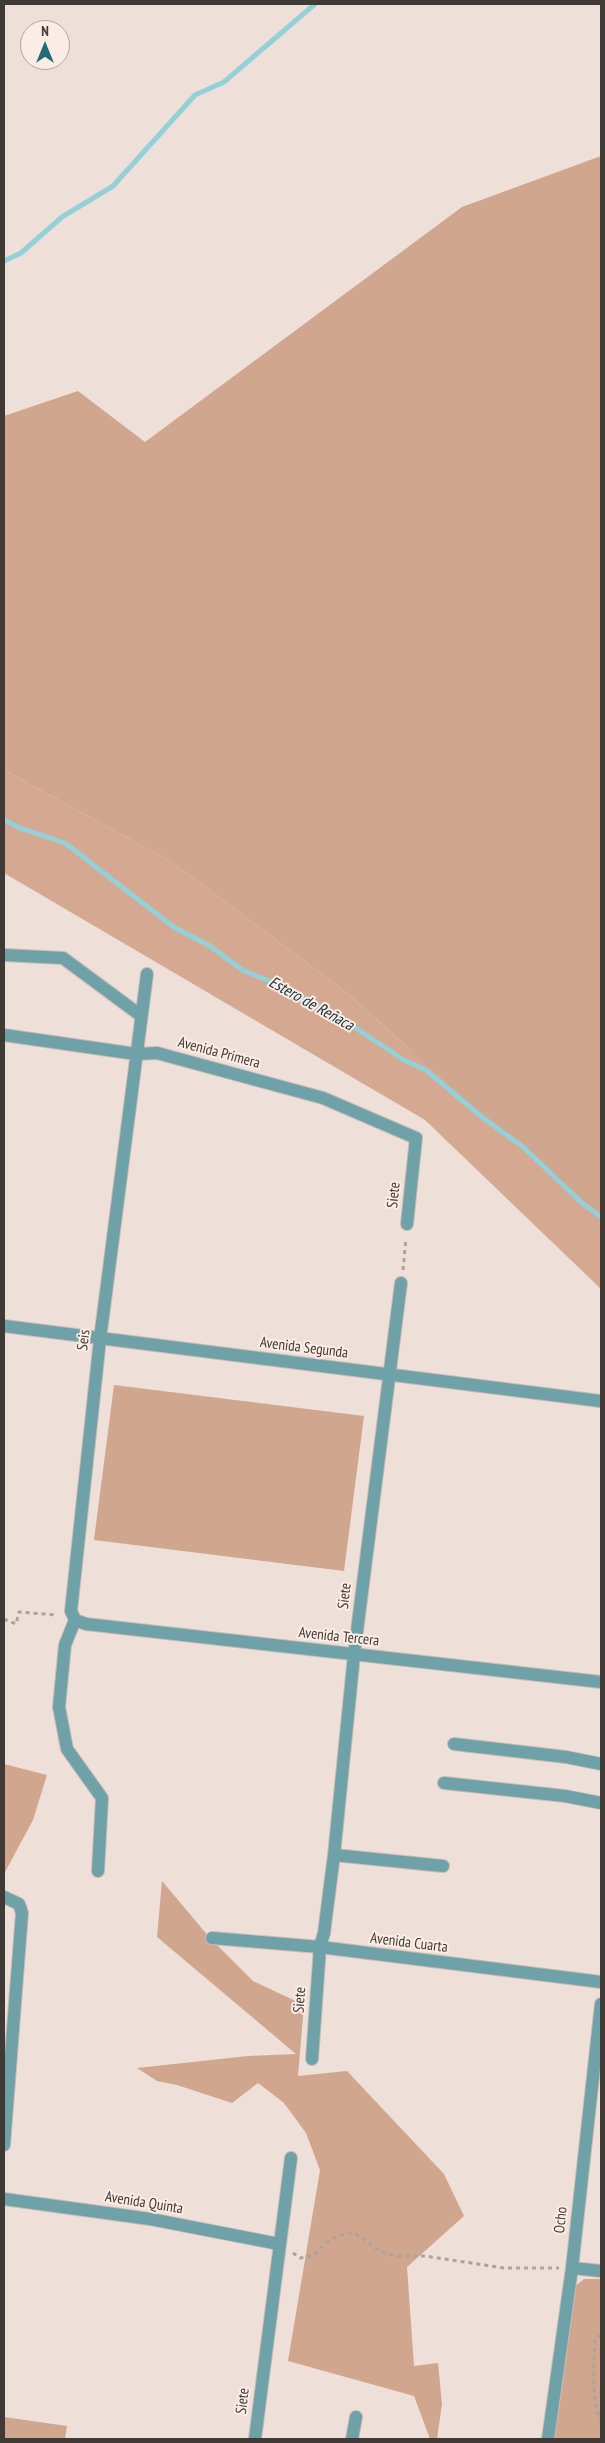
<!DOCTYPE html>
<meta charset="utf-8">
<style>
body{margin:0}
#map{position:relative;width:605px;height:2443px;overflow:hidden;background:#eedfd8;font-family:"PT Sans Narrow",sans-serif}
canvas{display:block}
.frame{position:absolute;inset:0;border:5px solid #403a37;pointer-events:none}
.north{position:absolute;left:20px;top:20px;width:50px;height:50px;box-sizing:border-box;background:#fbede5;border:1px solid #b0a59f;border-radius:50%;rotate:0deg;font-size:14px;font-weight:700;line-height:20px;text-align:center;color:#403a37}
.north::after{content:'';display:block;margin:auto;width:18px;height:22px;background:#206b74;clip-path:polygon(50% 0,100% 100%,50% 72%,0 100%)}
</style>
<div id="map">
<canvas width="605" height="2443"></canvas>
<div class="frame"></div>
<div class="north">N</div>
</div>
<script>
const c = document.querySelector('canvas').getContext('2d');
c.lineJoin = 'round';
function paint(path, color) {
  c.fillStyle = color;
  c.fill(path, 'evenodd');
}
function trace(path, color, width, dash) {
  c.strokeStyle = color;
  c.lineWidth = width;
  c.lineCap = dash ? 'butt' : 'round';
  c.setLineDash(dash || []);
  c.stroke(path);
}
function write(font, color, halo, rows, align = 'center') {
  c.font = font + ' "PT Sans Narrow",sans-serif';
  c.lineWidth = 4;
  c.setLineDash([]);
  c.textBaseline = 'middle';
  c.strokeStyle = halo;
  c.fillStyle = color;
  for (const [text, x, y, turn = 0] of rows) {
    c.save();
    c.translate(x, y);
    c.rotate((+turn || 0) * Math.PI / 180);
    c.textAlign = isNaN(turn) ? turn : align;
    if (halo) c.strokeText(text, 0, 0);
    c.fillText(text, 0, 0);
    c.restore();
  }
}
const green = new Path2D(`
 M 601,156 L 601,1233 L 404,1044 L 346,992 L 170,861 L 4,770 L 4,416 L 78,391 L 145,442 L 462,207 Z
 M 114,1385 L 364,1416 L 344,1571 L 94,1540 Z
 M 4,1764 L 47,1775 L 33,1820 L 5,1872 Z
 M 162,1881 L 210,1938 L 253,1981 L 304,2005 L 298,2076 L 347,2071 L 444,2174 L 464,2216 L 407,2267 L 414,2366 L 438,2363 L 442,2404 L 437,2439 L 430,2439 L 414,2396 L 288,2361 L 320,2170 L 306,2133 L 284,2103 L 258,2083 L 232,2103 L 177,2085 L 157,2081 L 137,2068 L 248,2056 L 296,2054 L 157,1937 Z
 M 584,2279 L 601,2279 L 601,2439 L 554,2439 L 574,2287 Z
 M 4,2417 L 67,2426 L 65,2439 L 4,2439 Z`);
const forest = new Path2D(`
 M 4,770 L 170,861 L 346,992 L 601,1221 L 601,1289 L 425,1120 L 4,873 Z`);
const stream = new Path2D(`
 M 4,261 L 21,253 L 62,217 L 113,186 L 195,95 L 224,82 L 315,4
 M 4,820 L 20,828 L 65,843 L 175,928 L 210,946 L 242,970 L 282,986 L 345,1021 L 404,1060 L 426,1070 L 482,1117 L 523,1147 L 582,1203 L 601,1217`);
const path = new Path2D(`
 M 403,1270 L 406,1238
 M 4,1619 L 16,1624 L 19,1612 L 57,1615
 M 293,2253 L 300,2258 L 313,2256 C 328,2240 333,2235 355,2233 L 381,2252 L 395,2256 L 425,2256 L 504,2268 L 559,2268
 M 601,2335 L 595,2339 C 594,2366 591,2397 601,2422`);
const minor = new Path2D(`
 M 4,955 L 63,958 L 140,1015
 M 4,1035 L 136,1054 L 157,1053 L 323,1098 L 416,1138 L 407,1224
 M 4,1326 L 600,1401
 M 75,1620 L 86,1624 L 601,1682
 M 454,1744 L 566,1757 L 601,1764
 M 444,1783 L 565,1796 L 601,1803
 M 334,1855 L 443,1866
 M 98,1871 L 102,1798 L 67,1749 L 59,1707 L 65,1645 L 75,1620 L 71,1611 L 100,1339 L 147,974
 M 4,1897 L 19,1904 L 22,1913 L 4,2145
 M 212,1938 L 320,1947 L 601,1982
 M 312,2059 L 320,1947 L 324,1933 L 334,1855 L 354,1655 L 401,1283
 M 4,2199 L 150,2219 L 279,2244
 M 572,2268 L 601,2271
 M 255,2439 L 291,2158
 M 352,2439 L 356,2417
 M 548,2439 L 572,2268 L 601,2004`);
const streetNames = [
 ["Avenida Primera",219,1053,15],
 ["Siete",394,1195,-84],
 ["Seis",84,1340,-83],
 ["Avenida Segunda",304,1348,7],
 ["Siete",345,1596,-83],
 ["Avenida Tercera",339,1637,6],
 ["Avenida Cuarta",409,1943,7],
 ["Siete",300,2000,-86],
 ["Avenida Quinta",144,2203,9],
 ["Ocho",561,2220,-84],
 ["Siete",243,2401,-83]
];
const waterNames = [
 ["Estero de Reñaca",311,1004,29]
];
paint(green, '#d1a68e');
paint(forest, '#d5a991');
trace(stream, '#94d0d8', 5);
trace(minor, '#c8bbb5', 14);
trace(path, '#ada29c', 3, [4, 4]);
trace(minor, '#6ea1a8', 12);
write('15px', '#403a37', '#fbede5', streetNames);
write('italic 16px', '#153337', '#fbede5', waterNames);
</script>
